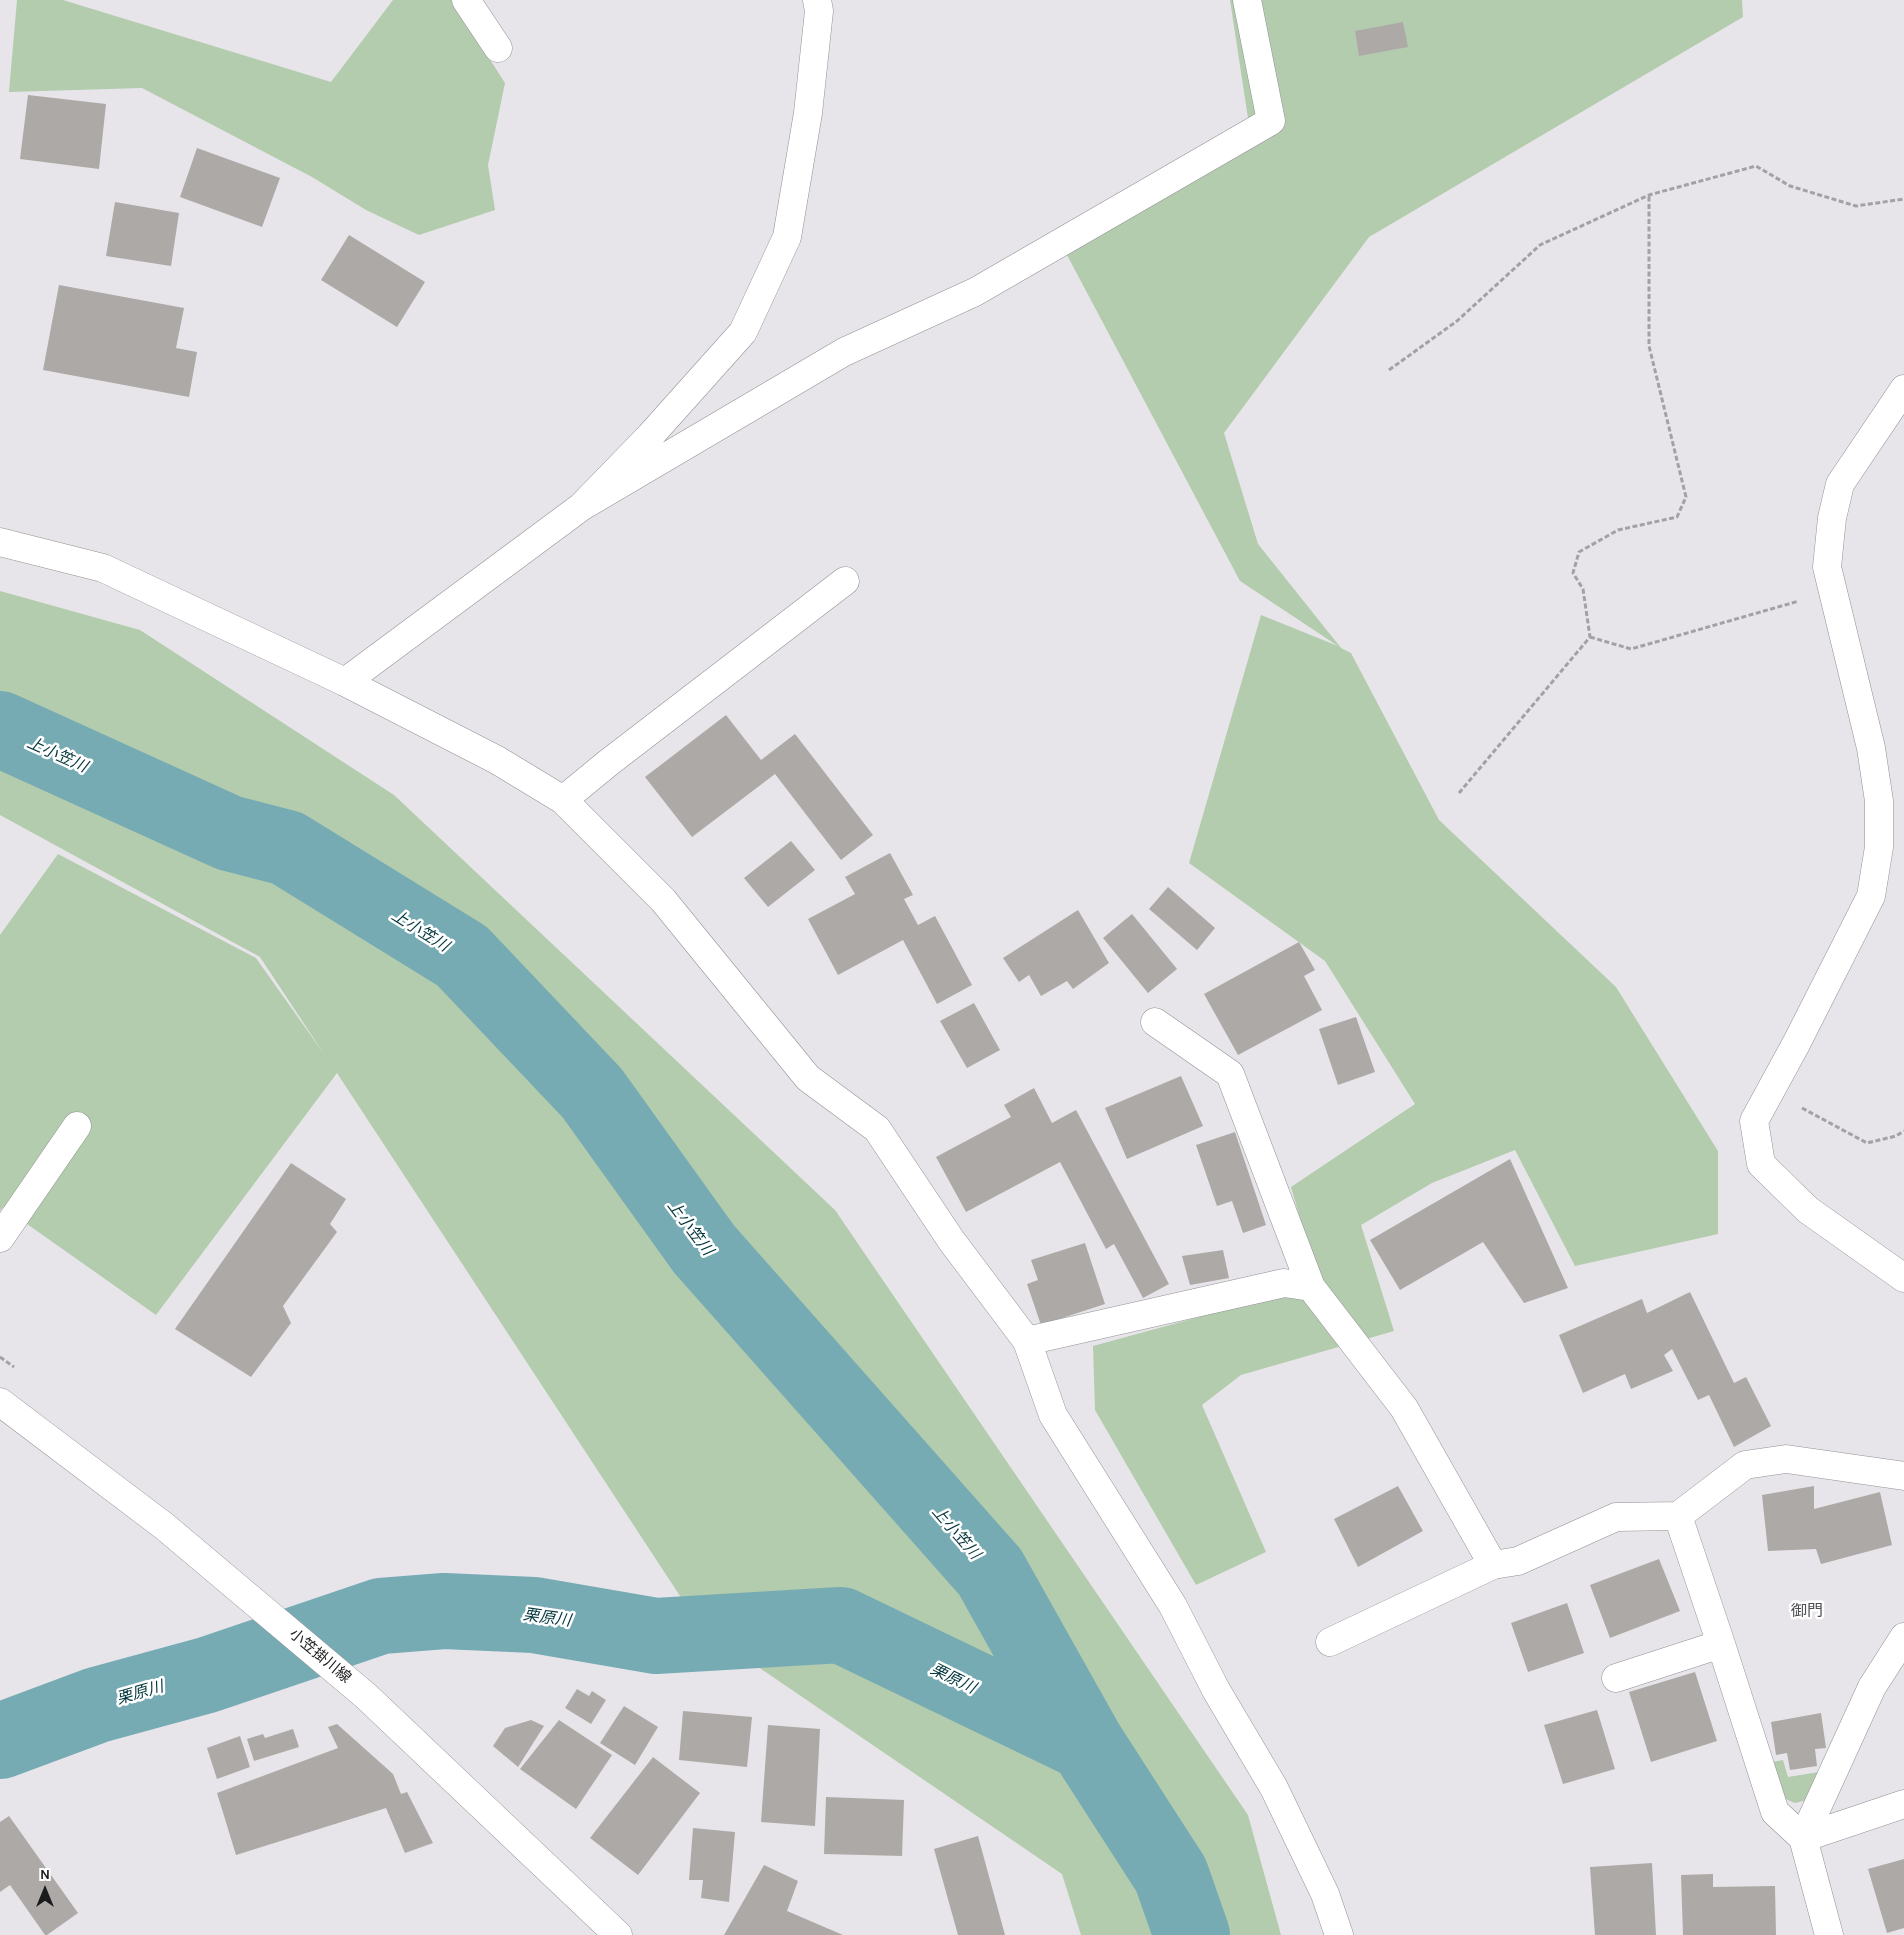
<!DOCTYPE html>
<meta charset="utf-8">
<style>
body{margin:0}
#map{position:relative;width:1904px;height:1935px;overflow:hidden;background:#e7e5ea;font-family:Karla,sans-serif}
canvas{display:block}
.north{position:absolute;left:20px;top:1865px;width:50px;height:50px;-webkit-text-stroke:4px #fff;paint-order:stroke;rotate:0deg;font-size:14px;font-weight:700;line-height:20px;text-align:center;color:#1b1a1c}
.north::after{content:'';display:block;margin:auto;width:18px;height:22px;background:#1b1a1c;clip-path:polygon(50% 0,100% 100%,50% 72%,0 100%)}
</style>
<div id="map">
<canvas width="1904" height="1935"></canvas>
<div class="north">N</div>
</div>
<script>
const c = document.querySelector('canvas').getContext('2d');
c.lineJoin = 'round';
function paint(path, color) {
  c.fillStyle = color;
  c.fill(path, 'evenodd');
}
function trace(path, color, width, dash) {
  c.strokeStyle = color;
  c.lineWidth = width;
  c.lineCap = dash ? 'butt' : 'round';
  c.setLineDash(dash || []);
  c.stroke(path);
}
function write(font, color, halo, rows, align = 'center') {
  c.font = font + ' Karla,"Noto Sans JP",sans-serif';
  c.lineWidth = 5;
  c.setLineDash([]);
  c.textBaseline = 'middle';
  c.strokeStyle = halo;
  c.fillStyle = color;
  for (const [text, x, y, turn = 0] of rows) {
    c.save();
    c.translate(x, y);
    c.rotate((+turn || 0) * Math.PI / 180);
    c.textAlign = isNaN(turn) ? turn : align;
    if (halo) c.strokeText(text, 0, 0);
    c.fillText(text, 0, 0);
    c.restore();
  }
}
const green = new Path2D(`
 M 17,0 L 63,0 L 331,82 L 393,0 L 452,0 L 505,83 L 488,165 L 495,210 L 419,235 L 366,210 L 312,177 L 142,88 L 9,92 Z
 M 1230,0 L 1742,0 L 1743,17 L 1369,237 L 1224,433 L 1258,544 L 1341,648 L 1351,653 L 1439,820 L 1616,987 L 1718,1151 L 1718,1234 L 1575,1266 L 1515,1150 L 1432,1183 L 1361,1225 L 1394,1331 L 1241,1375 L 1202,1405 L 1266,1552 L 1196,1585 L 1095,1410 L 1093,1346 L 1294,1291 L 1312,1261 L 1291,1187 L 1415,1104 L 1325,961 L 1189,863 L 1261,615 L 1338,646 L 1240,581 L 1059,240 L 1248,118 Z
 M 0,591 L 140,630 L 394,795 L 835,1210 L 1248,1815 L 1281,1935 L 1081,1935 L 1062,1874 L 701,1628 L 337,1073 L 156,1315 L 3,1207 L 0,1211 L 0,935 L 58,854 L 256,958 L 324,1054 L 260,957 L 0,815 Z
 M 1783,1760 L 1788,1777 L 1819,1772 L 1808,1800 L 1795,1803 L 1783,1798 L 1772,1762 Z`);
const river = new Path2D(`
 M 0,729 L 229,833 L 287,848 L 462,956 L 592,1093 L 704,1249 L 990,1572 L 1086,1743 L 1171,1875 L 1192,1935
 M 0,1741 L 97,1705 L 207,1675 L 381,1616 L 444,1611 L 534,1615 L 656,1636 L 841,1625 L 1086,1743`);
const building = new Path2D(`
 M 1403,22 L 1408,47 L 1359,56 L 1355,31 Z
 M 28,95 L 106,104 L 99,169 L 20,159 Z
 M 197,148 L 280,178 L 262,227 L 180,197 Z
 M 115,202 L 179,213 L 171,266 L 106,256 Z
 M 349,235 L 425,282 L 397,327 L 321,280 Z
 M 59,285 L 184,308 L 176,348 L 197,352 L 189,397 L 43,370 Z
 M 726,715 L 761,760 L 795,734 L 873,835 L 841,860 L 775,774 L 692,837 L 645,777 Z
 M 791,841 L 815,870 L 768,907 L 744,878 Z
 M 890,853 L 913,895 L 904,899 L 918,925 L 935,916 L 972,985 L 937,1004 L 903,940 L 838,975 L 808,919 L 855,894 L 845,877 Z
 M 1168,887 L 1215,928 L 1197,950 L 1149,909 Z
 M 1078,910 L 1109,963 L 1073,989 L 1067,981 L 1041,996 L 1029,975 L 1019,982 L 1003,958 Z
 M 1132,914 L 1177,969 L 1148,993 L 1103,938 Z
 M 1299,942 L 1315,970 L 1304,976 L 1322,1010 L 1238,1055 L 1204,994 Z
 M 974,1003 L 1000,1050 L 967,1068 L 940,1021 Z
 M 1356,1017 L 1375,1072 L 1338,1085 L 1319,1029 Z
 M 1181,1076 L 1203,1126 L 1127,1159 L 1105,1108 Z
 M 1034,1088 L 1052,1123 L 1076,1110 L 1169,1284 L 1143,1298 L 1114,1244 L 1106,1249 L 1060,1162 L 966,1212 L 936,1157 L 1011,1117 L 1004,1105 Z
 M 1235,1132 L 1266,1225 L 1243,1233 L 1232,1201 L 1217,1206 L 1196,1145 Z
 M 1510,1159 L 1568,1288 L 1524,1303 L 1483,1242 L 1400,1290 L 1370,1240 Z
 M 291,1163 L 346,1199 L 330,1224 L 337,1232 L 283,1306 L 291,1323 L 251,1377 L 175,1329 Z
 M 1085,1243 L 1105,1304 L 1041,1325 L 1027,1284 L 1038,1280 L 1031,1260 Z
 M 1223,1250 L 1229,1278 L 1190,1285 L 1182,1256 Z
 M 1690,1292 L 1734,1383 L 1746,1377 L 1771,1426 L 1734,1447 L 1709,1395 L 1698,1400 L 1672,1349 L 1664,1355 L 1673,1371 L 1631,1389 L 1625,1374 L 1583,1393 L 1559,1335 L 1642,1299 L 1647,1313 Z
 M 1398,1486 L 1423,1531 L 1358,1567 L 1334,1519 Z
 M 1814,1486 L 1814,1509 L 1880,1492 L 1892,1545 L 1821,1564 L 1816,1549 L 1768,1551 L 1762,1495 Z
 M 1659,1559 L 1680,1611 L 1610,1638 L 1590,1585 Z
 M 1567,1603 L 1584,1653 L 1528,1672 L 1511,1623 Z
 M 1695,1672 L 1717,1741 L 1651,1762 L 1629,1692 Z
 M 577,1689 L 589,1696 L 592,1691 L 606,1700 L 591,1724 L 565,1708 Z
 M 624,1706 L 658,1727 L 635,1765 L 600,1743 Z
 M 1597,1710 L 1615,1769 L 1563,1784 L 1544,1725 Z
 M 683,1711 L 752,1717 L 747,1767 L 679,1760 Z
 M 1821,1713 L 1826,1748 L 1815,1749 L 1817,1766 L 1790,1770 L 1787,1753 L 1776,1755 L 1771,1722 Z
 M 531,1720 L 544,1726 L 518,1767 L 493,1746 L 505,1728 Z
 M 559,1720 L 612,1755 L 576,1809 L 520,1769 Z
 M 337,1724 L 393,1774 L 401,1794 L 407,1792 L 433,1843 L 405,1853 L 386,1808 L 236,1855 L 217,1793 L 338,1748 L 328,1727 Z
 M 768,1725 L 820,1729 L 815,1826 L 761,1822 Z
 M 293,1729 L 299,1747 L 254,1761 L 247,1739 L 263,1734 L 265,1738 Z
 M 240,1736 L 250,1767 L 217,1779 L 207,1748 Z
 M 653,1757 L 700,1793 L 638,1875 L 590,1838 Z
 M 826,1797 L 904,1800 L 902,1856 L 824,1854 Z
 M 9,1816 L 78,1913 L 47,1935 L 45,1935 L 10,1885 L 0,1892 L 0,1822 Z
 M 693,1828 L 735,1832 L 729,1902 L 701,1898 L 703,1880 L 689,1880 Z
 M 978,1836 L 1005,1935 L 958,1935 L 934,1849 Z
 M 1904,1859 L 1904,1928 L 1887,1933 L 1868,1869 Z
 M 1652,1863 L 1656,1935 L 1595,1935 L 1590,1867 Z
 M 764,1865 L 798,1881 L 787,1911 L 843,1935 L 724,1935 Z
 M 1713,1874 L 1713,1887 L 1775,1886 L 1776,1935 L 1683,1935 L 1681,1875 Z`);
const path = new Path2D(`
 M 1389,370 L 1457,321 L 1540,245 L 1649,195 L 1756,166 L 1790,186 L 1856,206 L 1904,199
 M 1590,637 L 1631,649 L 1799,601
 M 1459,793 L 1590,637 L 1583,589 L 1573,573 L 1579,552 L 1618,530 L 1677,517 L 1686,497 L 1649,346 L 1649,195
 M 1802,1108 L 1867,1143 L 1896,1136 L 1904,1131
 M 0,1357 L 14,1367`);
const minor = new Path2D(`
 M 466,0 L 498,48
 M 1904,389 L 1840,484 L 1832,518 L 1827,567 L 1871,748 L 1879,801 L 1879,847 L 1871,896 L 1796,1044 L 1754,1121 L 1761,1164 L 1808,1210 L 1904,1278
 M 581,507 L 844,352 L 975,292 L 1271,121 L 1247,0
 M 0,542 L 103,568 L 345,682 L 497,760 L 563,800 L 663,900 L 808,1078 L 877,1129 L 951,1240 L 1027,1341 L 1053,1415 L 1173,1606 L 1216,1690 L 1274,1788 L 1325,1894 L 1339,1935
 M 345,682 L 581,507 L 650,436 L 743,332 L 787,237 L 808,113 L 819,11 L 817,0
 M 563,800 L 608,763 L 845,581
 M 1155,1022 L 1230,1074 L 1311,1287
 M 0,1238 L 77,1126
 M 1027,1341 L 1284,1283 L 1311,1287 L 1404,1408 L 1493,1565 L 1518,1561 L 1616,1517 L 1678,1516 L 1721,1644 L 1775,1812 L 1803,1838 L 1829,1935
 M 1678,1516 L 1745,1465 L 1786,1459 L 1904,1476
 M 1330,1642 L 1493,1565
 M 1616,1678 L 1721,1644
 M 1803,1838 L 1872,1687 L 1904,1637
 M 1803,1838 L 1904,1804`);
const major = new Path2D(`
 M 0,1402 L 164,1526 L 366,1696 L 618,1935`);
const streetNames = [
 ["小笠掛川線",320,1656,40]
];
const waterNames = [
 ["上小笠川",57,755,24],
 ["上小笠川",420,931,32],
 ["上小笠川",690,1228,53],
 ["上小笠川",956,1533,49],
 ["栗原川",547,1618,8],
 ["栗原川",953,1679,26],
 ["栗原川",140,1693,-16]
];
const neighbourhoodNames = [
 ["御門",1807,1611]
];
paint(green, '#b3ccad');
trace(river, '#77abb4', 76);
paint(building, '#ada9a6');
trace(minor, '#929195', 29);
trace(major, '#929195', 29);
trace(path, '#a2a1a5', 3, [5, 2.5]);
trace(minor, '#fff', 28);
trace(major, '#fff', 28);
write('15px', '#1b1a1c', '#fff', streetNames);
write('italic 16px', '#03373e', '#fff', waterNames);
write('16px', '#4f4e52', '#fff', neighbourhoodNames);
</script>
